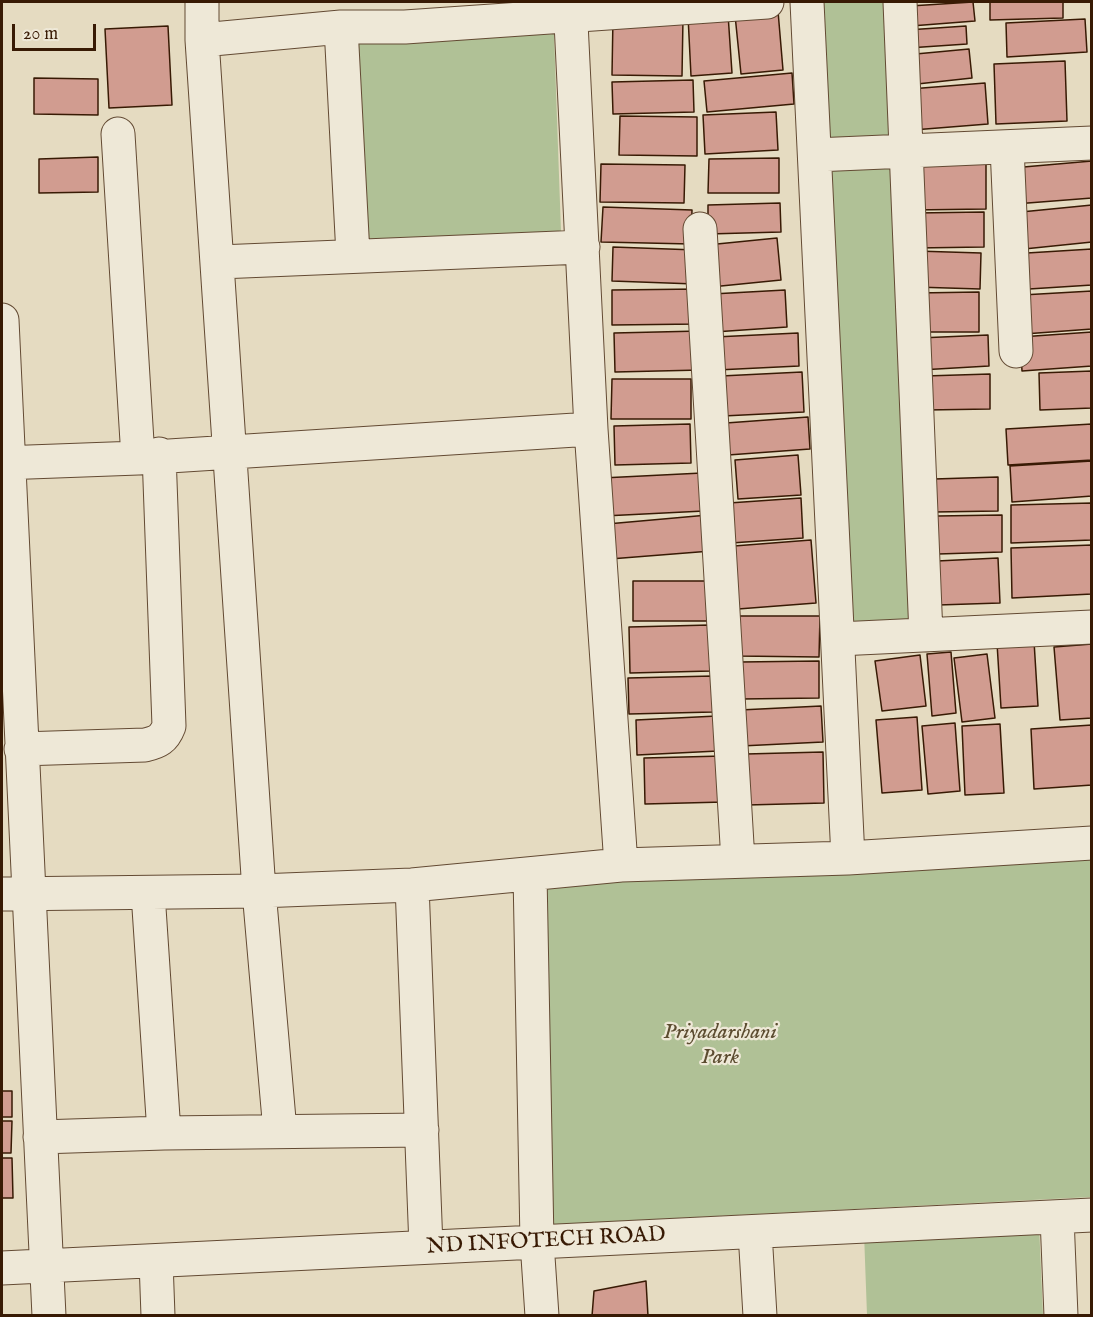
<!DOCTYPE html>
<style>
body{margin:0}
#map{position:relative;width:1093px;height:1317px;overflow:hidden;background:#e5dbc1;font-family:"IM FELL English",serif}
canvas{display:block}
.frame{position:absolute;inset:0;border:3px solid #381a04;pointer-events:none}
.scale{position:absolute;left:12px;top:24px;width:84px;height:27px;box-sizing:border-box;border:3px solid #381a04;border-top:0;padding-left:8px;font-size:18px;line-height:21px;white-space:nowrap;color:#381a04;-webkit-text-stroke:4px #eee8d7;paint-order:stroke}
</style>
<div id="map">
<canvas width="1093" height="1317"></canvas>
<div class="frame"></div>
<div class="scale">20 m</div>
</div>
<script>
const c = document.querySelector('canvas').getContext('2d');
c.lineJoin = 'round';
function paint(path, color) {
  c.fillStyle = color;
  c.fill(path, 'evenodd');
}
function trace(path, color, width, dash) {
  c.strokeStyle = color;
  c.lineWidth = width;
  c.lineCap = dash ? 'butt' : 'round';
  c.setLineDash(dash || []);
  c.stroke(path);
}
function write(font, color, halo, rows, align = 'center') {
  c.font = font + ' "IM FELL English",serif';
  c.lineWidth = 4.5;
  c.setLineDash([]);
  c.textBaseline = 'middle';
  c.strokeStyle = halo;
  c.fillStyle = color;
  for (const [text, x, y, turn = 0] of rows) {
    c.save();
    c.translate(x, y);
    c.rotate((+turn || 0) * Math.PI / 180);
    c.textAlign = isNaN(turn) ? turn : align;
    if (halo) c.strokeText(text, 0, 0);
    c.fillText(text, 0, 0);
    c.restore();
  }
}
const green = new Path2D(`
 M 819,2 L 888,2 L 895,135 L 827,139 Z
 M 554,34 L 561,232 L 363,239 L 357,42 Z
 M 896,166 L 915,626 L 847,629 L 827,169 Z
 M 1091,859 L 1091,1197 L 541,1225 L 542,883 Z
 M 1039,1225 L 1043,1315 L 867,1315 L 864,1233 Z`);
const building = new Path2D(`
 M 973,2 L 975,21 L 911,26 L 910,6 Z
 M 990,2 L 1063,2 L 1063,18 L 990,20 Z
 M 778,11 L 783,70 L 741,74 L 735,15 Z
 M 728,14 L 732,73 L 691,76 L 688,16 Z
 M 613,17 L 683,18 L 682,76 L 612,75 Z
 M 1085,19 L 1087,52 L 1007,57 L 1006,23 Z
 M 168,26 L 172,105 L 109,108 L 105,29 Z
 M 966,26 L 967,44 L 908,48 L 907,30 Z
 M 969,49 L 972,78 L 908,85 L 905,55 Z
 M 1065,61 L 1067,121 L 996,124 L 994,64 Z
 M 792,73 L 794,104 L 707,112 L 704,81 Z
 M 34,78 L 98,79 L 98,115 L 34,114 Z
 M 693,80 L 694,112 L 613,114 L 612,82 Z
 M 985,83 L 988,124 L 913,130 L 910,89 Z
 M 776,112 L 778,150 L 705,154 L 703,115 Z
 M 620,116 L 697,117 L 697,156 L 619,155 Z
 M 98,157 L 98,192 L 39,193 L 39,159 Z
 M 779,158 L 779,193 L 708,193 L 709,159 Z
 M 986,159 L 986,209 L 912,210 L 911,160 Z
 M 1092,161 L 1092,198 L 1015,204 L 1012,168 Z
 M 601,164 L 685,165 L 684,203 L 600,202 Z
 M 780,203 L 781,232 L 708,234 L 708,205 Z
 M 1092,205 L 1092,242 L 1024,249 L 1021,212 Z
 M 603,207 L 692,210 L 691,244 L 601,242 Z
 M 984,212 L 984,247 L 916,248 L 916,213 Z
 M 777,238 L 781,280 L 711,287 L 707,245 Z
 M 613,247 L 696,250 L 695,284 L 612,281 Z
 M 1092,249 L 1092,285 L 1029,289 L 1027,253 Z
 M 916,251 L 981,253 L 980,289 L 915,287 Z
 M 699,289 L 698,324 L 612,325 L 612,290 Z
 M 785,290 L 787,327 L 714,332 L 712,294 Z
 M 1092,291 L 1092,329 L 1024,334 L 1022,295 Z
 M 979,292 L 979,332 L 917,332 L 917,293 Z
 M 700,331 L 701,370 L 615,372 L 614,333 Z
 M 1092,332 L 1092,366 L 1022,371 L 1020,337 Z
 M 798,333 L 799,366 L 717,370 L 715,337 Z
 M 988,335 L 989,366 L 920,370 L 919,338 Z
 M 1092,371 L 1092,408 L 1040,410 L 1039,373 Z
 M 802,372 L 804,412 L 723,416 L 721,376 Z
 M 990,374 L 990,409 L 926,410 L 925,376 Z
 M 612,379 L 691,379 L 691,419 L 611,419 Z
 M 808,417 L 810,449 L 728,455 L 726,423 Z
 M 690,424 L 691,463 L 615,465 L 614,426 Z
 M 1092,424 L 1092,460 L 1008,465 L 1006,429 Z
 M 798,455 L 801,495 L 738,499 L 735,460 Z
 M 1092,461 L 1092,496 L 1012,502 L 1010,466 Z
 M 702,473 L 704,511 L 604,516 L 602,478 Z
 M 998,477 L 998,511 L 934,512 L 934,479 Z
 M 801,498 L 803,538 L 731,543 L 729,503 Z
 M 1092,503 L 1092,540 L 1011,543 L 1011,505 Z
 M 708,515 L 711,551 L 610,559 L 607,524 Z
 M 1002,515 L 1002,552 L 938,554 L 937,516 Z
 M 811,540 L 816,603 L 738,609 L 734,546 Z
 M 1092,545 L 1092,594 L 1012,598 L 1011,548 Z
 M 998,558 L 1000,603 L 938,605 L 937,561 Z
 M 633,581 L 712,581 L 712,621 L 633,621 Z
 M 737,616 L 820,616 L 819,657 L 737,656 Z
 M 710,625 L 711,671 L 630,673 L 629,627 Z
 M 1034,641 L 1038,706 L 1001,708 L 997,643 Z
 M 1092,644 L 1092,718 L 1060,720 L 1054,647 Z
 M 951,652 L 956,713 L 932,716 L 927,654 Z
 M 987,654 L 995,718 L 962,722 L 954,658 Z
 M 920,655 L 926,706 L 882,711 L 875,661 Z
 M 819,661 L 819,698 L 741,699 L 740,662 Z
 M 713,676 L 713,712 L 629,714 L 628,678 Z
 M 821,706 L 823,742 L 741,746 L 740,710 Z
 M 717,716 L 718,751 L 637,755 L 636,720 Z
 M 917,717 L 922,790 L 882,793 L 876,720 Z
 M 955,723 L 960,791 L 928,794 L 922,726 Z
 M 1000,724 L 1004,793 L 965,795 L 962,726 Z
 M 1092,725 L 1092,785 L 1034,789 L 1031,729 Z
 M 823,752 L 824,803 L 747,805 L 746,754 Z
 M 723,756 L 724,802 L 645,804 L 644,758 Z
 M 2,1091 L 12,1091 L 12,1117 L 2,1117 Z
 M 2,1121 L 12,1121 L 11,1153 L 2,1153 Z
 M 2,1158 L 12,1158 L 13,1198 L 2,1198 Z
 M 646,1281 L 648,1316 L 592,1316 L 594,1291 Z`);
const minor = new Path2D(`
 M 202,2 L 202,40 L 259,891 L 280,1131
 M 570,2 L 591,429 L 621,865
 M 807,2 L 848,858
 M 900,2 L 926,635
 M 341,27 L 353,255
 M 202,40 L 341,27 L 405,27 L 767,2
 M 118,134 L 138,458
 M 1007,147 L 1016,351
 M 815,155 L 1092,143
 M 700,229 L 738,861
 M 219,262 L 583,247
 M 2,320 L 49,1316
 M 2,463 L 138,458 L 591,429
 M 838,639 L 1092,627
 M 21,749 L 145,745 C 158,742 164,739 169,726 L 159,454
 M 530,874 L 537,1242 L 542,1316
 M 412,885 L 426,1247
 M 148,893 L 164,1133
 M 2,894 L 259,891 L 412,885 L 621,865 L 848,858 L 1092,843
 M 40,1137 L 164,1133 L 422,1130
 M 1057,1217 L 1061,1316
 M 755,1232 L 760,1316
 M 156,1261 L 158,1316
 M 2,1268 L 1092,1215`);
const parkNames = [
 ["Priyadarshani",720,1033],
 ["Park",720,1058]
];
const streetNames = [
 ["ND INFOTECH ROAD",546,1242,-3]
];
paint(green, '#b0c196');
paint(building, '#d19c90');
trace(building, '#381a04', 1.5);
trace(minor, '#634a33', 35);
trace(minor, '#eee8d7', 33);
write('italic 22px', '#5c4c30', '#eee8d7', parkNames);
write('22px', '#381a04', '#eee8d7', streetNames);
</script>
